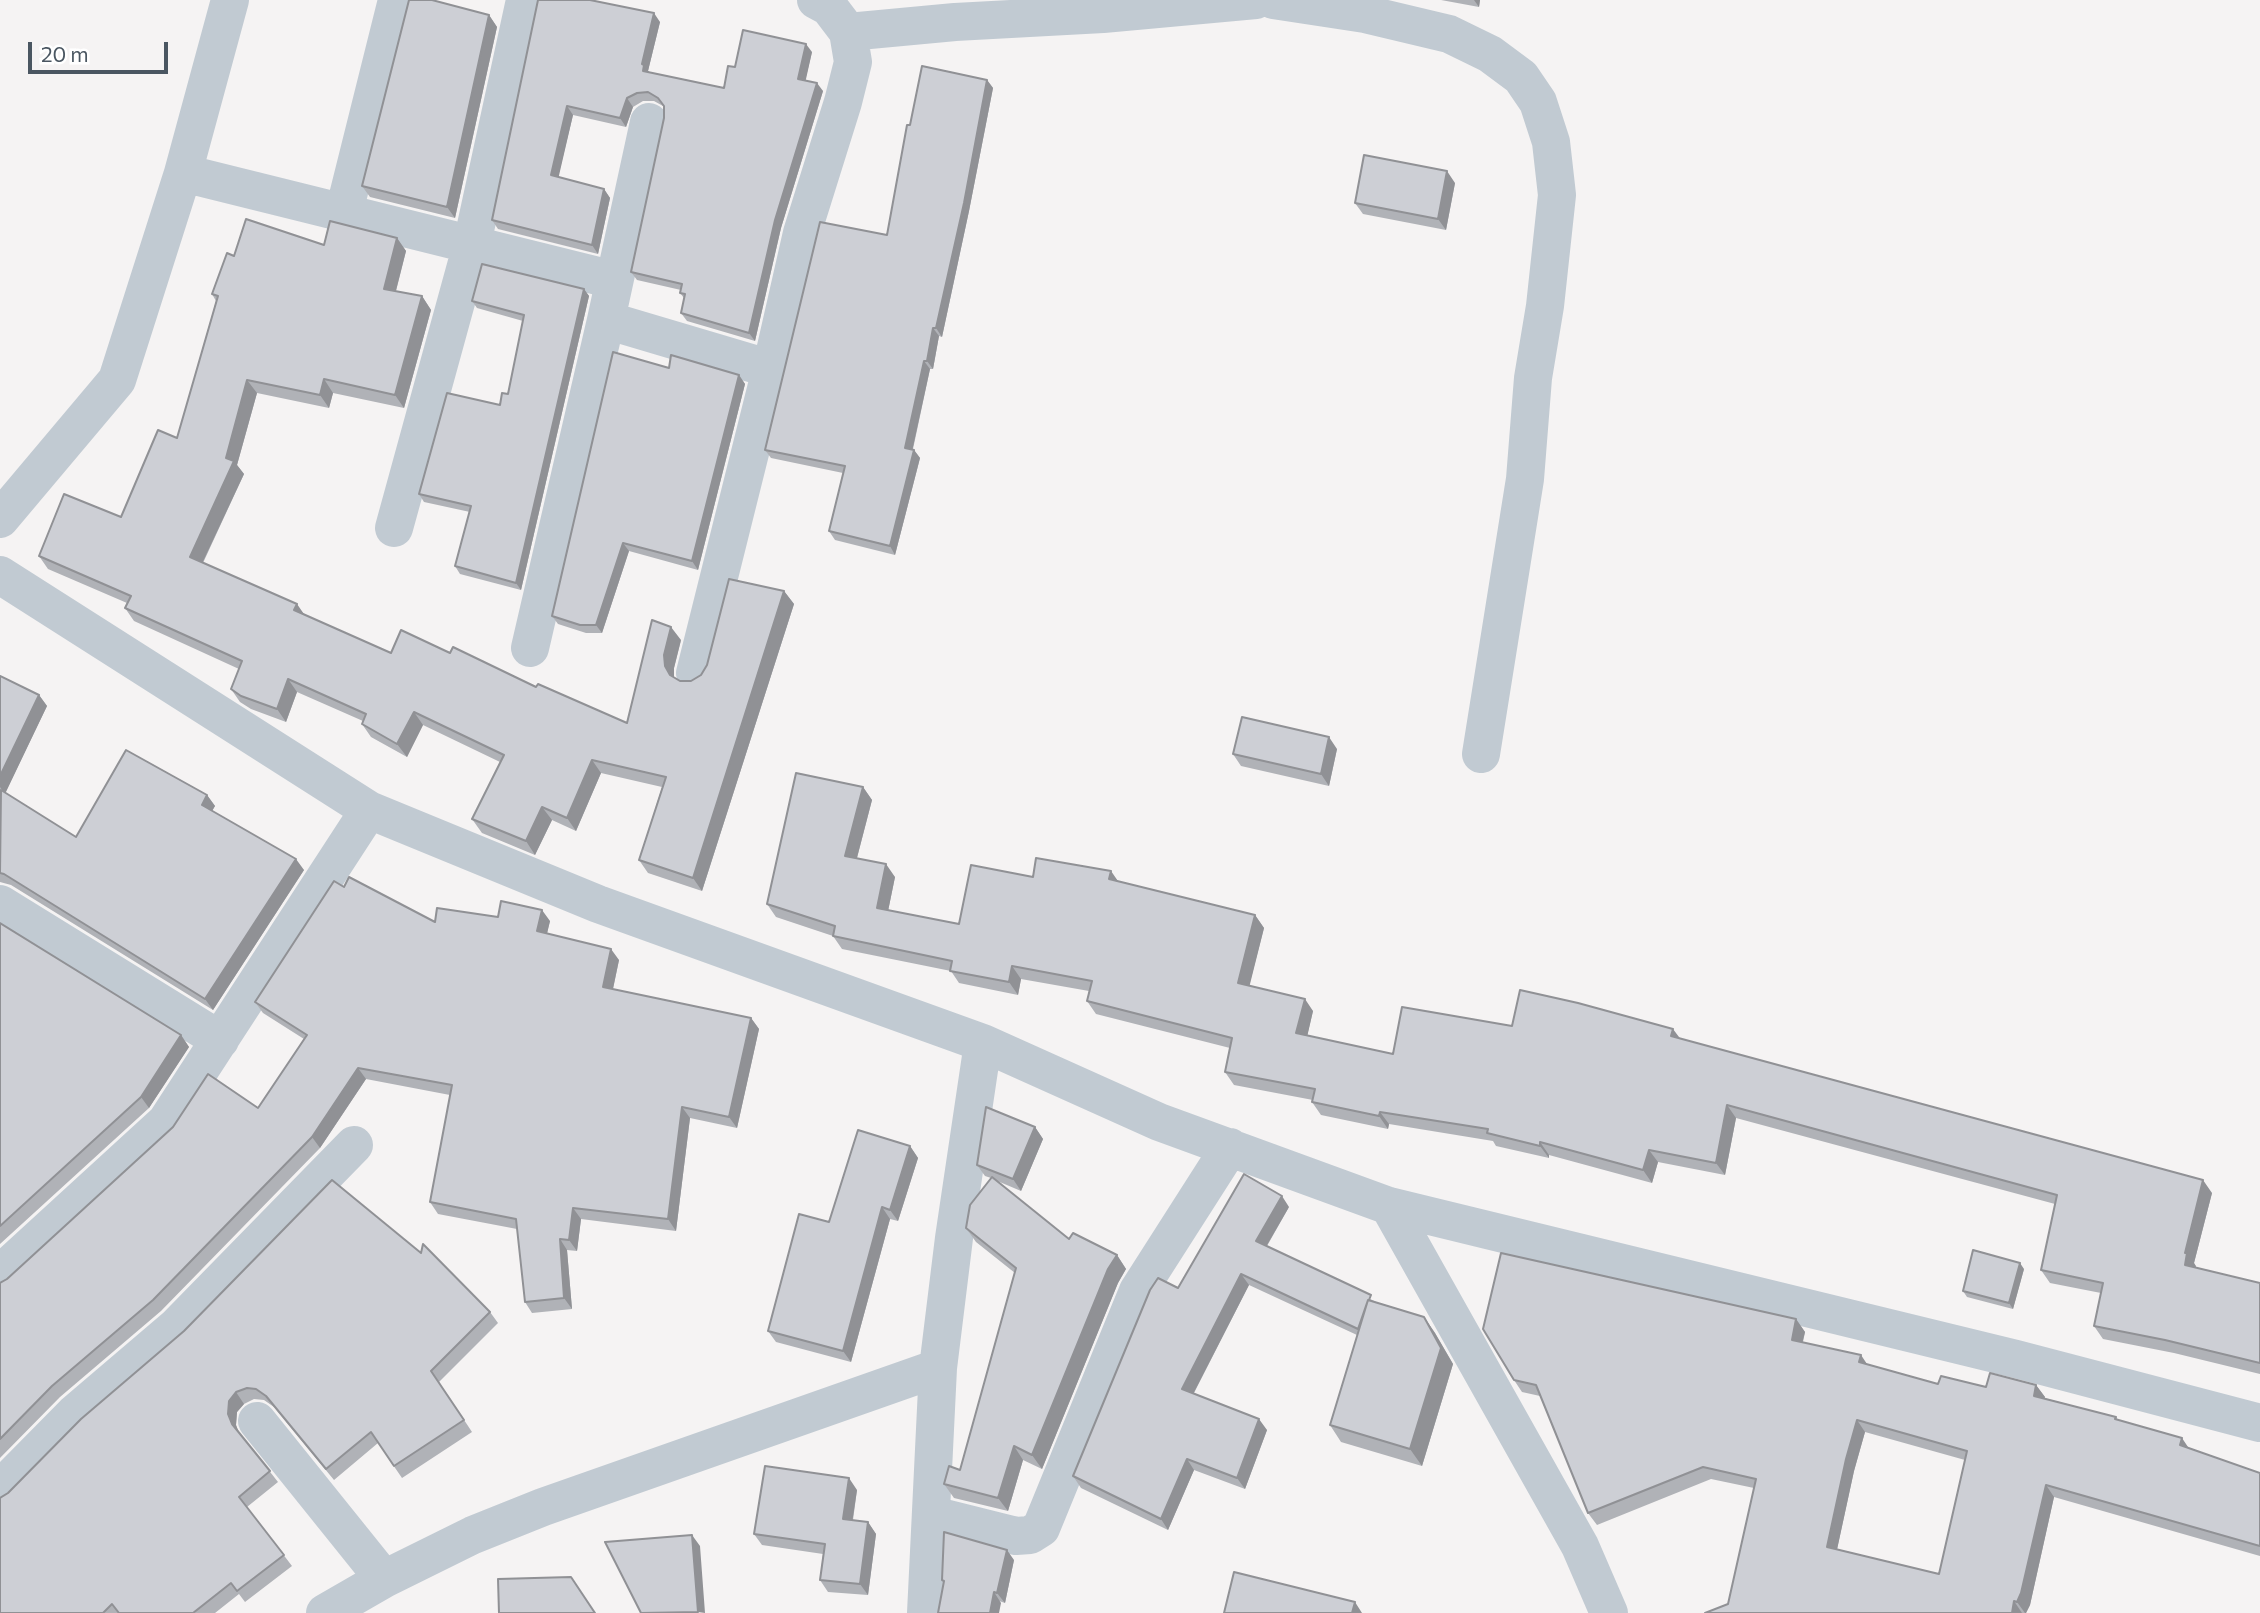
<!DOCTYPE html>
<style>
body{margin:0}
#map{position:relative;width:2260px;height:1613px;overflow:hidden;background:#f5f3f3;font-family:Commissioner,sans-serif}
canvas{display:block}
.scale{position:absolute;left:28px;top:42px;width:140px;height:32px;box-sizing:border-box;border:4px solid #4a5661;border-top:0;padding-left:9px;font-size:21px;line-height:24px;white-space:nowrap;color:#4a5661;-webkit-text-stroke:5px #fff;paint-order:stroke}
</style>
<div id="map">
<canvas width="2260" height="1613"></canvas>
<div class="scale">20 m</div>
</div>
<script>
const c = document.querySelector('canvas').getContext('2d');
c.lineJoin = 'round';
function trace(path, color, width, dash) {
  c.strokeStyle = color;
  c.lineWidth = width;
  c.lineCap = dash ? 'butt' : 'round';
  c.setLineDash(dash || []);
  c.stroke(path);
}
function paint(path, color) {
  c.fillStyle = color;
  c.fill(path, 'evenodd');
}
const minor = new Path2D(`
 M 1273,0 L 1365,14 L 1449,34 L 1490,54 L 1521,77 L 1538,102 L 1551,142 L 1557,195 L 1545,306 L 1533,378 L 1525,479 L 1481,754
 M 848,32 L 955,22 L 1103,14 L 1256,0
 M 183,173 L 614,280
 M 344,212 L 397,0
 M 606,320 L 771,369
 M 0,519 L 117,380 L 183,173 L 230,0
 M 394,528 L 472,244 L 525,0
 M 0,575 L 369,810 L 598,904 L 983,1043 L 1159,1122 L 1389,1206 L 2016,1359 L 2260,1423
 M 530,648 L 606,320 L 649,122
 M 695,673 L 771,369 L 802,233 L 843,102 L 853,62 L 848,32 L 829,7 L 816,0
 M 0,904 L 220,1040
 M 1389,1206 L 1580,1546 L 1609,1613
 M 0,1274 L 166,1122 L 369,810
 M 257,1421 L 384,1579
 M 0,1489 L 74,1414 L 176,1327 L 354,1145
 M 932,1515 L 1016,1536 L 1030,1535 L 1041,1528 L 1138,1291 L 1230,1147
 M 325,1613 L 384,1579 L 473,1535 L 543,1507 L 938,1368
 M 926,1613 L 938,1368 L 954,1238 L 983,1043`);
const wall = new Path2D(`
 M 538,0 L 660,22 L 648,71 L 650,73 L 724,88 L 735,67 L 812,52 L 805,81 L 823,91 L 781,228 L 755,341 L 687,321 L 681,313 L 684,298 L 680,293 L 681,290 L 637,280 L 631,272 L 664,118 L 663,106 L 654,101 L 643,101 L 633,107 L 626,127 L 573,115 L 558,177 L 604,189 L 610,198 L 598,254 L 498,229 L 492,220 Z
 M 1441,0 L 1480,0 L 1479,7 Z
 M 489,15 L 497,27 L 455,218 L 370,197 L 362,186 Z
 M 987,80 L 993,88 L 969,211 L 942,337 L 939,336 L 933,369 L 930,369 L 913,449 L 914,450 L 920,458 L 895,555 L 835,540 L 829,531 L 843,473 L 771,458 L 765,450 L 887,235 Z
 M 1455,183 L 1446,230 L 1363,214 L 1355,203 Z
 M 397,238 L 406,251 L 396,291 L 422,296 L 431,310 L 404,408 L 333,393 L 329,408 L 257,393 L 237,465 L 244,474 L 203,563 L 304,615 L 391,653 L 450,653 L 627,723 L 681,640 L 674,668 L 674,677 L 680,681 L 691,681 L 701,675 L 784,591 L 794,604 L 702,891 L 648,873 L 639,860 L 662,787 L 601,773 L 576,831 L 552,820 L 535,855 L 482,833 L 472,819 L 500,762 L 423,725 L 407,757 L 371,737 L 362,724 L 363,721 L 297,692 L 286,722 L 251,709 L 240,702 L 231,689 L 239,669 L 134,621 L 125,608 L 127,603 L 48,569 L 39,556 L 121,517 L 177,438 L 216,301 L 212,294 L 234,256 Z
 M 584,289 L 589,296 L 521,590 L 460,574 L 455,566 L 470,512 L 424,502 L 419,494 L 500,405 L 508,394 L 523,321 L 477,308 L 472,301 Z
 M 669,368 L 739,375 L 745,384 L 698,570 L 629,551 L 602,633 L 586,633 L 558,624 L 552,616 Z
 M 0,676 L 39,695 L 47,706 L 5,793 L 76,837 L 207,795 L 215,806 L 212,811 L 304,870 L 213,1010 L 11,885 L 0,882 Z
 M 1337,749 L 1329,786 L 1241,766 L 1233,754 Z
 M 863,787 L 872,800 L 857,858 L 895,877 L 888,911 L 959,924 L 1033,877 L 1118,881 L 1255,915 L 1264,928 L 1249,986 L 1313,1011 L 1307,1036 L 1393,1054 L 1512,1026 L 1680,1039 L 2212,1193 L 2194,1263 L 2196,1268 L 2260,1283 L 2260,1374 L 2174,1353 L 2103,1339 L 2094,1326 L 2101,1293 L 2050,1283 L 2041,1270 L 2055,1204 L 1736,1118 L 1725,1175 L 1658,1162 L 1652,1183 L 1549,1155 L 1549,1158 L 1496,1146 L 1493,1141 L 1389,1124 L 1388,1129 L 1321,1115 L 1312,1102 L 1313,1100 L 1234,1085 L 1225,1072 L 1230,1048 L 1096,1014 L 1087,1001 L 1089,991 L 1021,979 L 1018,995 L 959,983 L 951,971 L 842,949 L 833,936 L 776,917 L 767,904 Z
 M 344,887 L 435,922 L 498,917 L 550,921 L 547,933 L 619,960 L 613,989 L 751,1018 L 759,1029 L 737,1128 L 690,1118 L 676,1231 L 581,1219 L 577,1251 L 567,1250 L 572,1309 L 532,1313 L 525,1302 L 517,1229 L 438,1214 L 430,1202 L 450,1095 L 366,1079 L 320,1148 L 161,1311 L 60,1397 L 0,1458 L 0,1283 L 258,1108 L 304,1039 L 263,1013 L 255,1002 Z
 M 0,923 L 181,1035 L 189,1047 L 149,1108 L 0,1244 Z
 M 1035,1127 L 1043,1139 L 1021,1191 L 995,1180 L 1069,1239 L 1117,1255 L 1126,1269 L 1118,1283 L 1042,1469 L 1023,1460 L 1008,1511 L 954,1498 L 944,1484 L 960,1470 L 1015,1273 L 976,1242 L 966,1228 L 991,1178 L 985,1176 L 977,1165 Z
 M 910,1146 L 918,1158 L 898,1221 L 890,1219 L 851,1362 L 776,1342 L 768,1331 L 829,1222 Z
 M 1289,1207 L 1267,1246 L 1376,1302 L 1424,1317 L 1435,1333 L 1453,1364 L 1422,1466 L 1341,1442 L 1330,1425 L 1357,1335 L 1249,1285 L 1194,1393 L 1267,1430 L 1245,1489 L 1194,1470 L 1168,1530 L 1081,1488 L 1073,1476 L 1178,1288 Z
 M 2024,1269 L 2013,1309 L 1967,1297 L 1963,1291 Z
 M 490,1312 L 498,1323 L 439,1382 L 472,1432 L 402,1478 L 378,1443 L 334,1480 L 274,1407 L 264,1400 L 254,1399 L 244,1404 L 237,1412 L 236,1425 L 238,1431 L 278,1482 L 247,1507 L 292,1566 L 245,1602 L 239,1594 L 215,1613 L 0,1613 L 8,1493 L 81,1419 Z
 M 1796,1319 L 1805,1332 L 1803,1342 L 1867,1364 L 1938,1384 L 1986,1387 L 2036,1385 L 2045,1397 L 2044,1398 L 2116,1417 L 2118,1420 L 2189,1448 L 2260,1473 L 2260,1556 L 2054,1497 L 2030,1605 L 2026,1613 L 1705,1613 L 1728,1604 L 1754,1488 L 1711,1479 L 1597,1525 L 1588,1513 L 1540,1396 L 1522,1392 L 1514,1380 ZM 1865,1432 L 1965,1460 L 1939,1574 L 1837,1549 L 1854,1471 Z
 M 857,1490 L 853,1520 L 868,1522 L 876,1534 L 868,1595 L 828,1592 L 820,1580 L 823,1554 L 762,1545 L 754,1534 Z
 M 1014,1560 L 1005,1603 L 943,1582 L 942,1580 Z`);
const shadedWall = new Path2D(`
 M 1474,0 L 1480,0 L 1479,7 Z
 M 654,13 L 660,22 L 648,71 L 650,73 L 643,71 L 642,64 Z
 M 489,15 L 497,27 L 455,218 L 447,207 Z
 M 806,44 L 812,52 L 804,88 L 798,79 Z
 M 987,80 L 993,88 L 969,211 L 942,337 L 936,328 Z
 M 817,83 L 823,91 L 781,228 L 755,341 L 749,333 L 775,220 Z
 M 627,98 L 633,107 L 626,127 L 620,118 Z
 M 567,106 L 573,115 L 557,184 L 551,175 Z
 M 1447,171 L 1455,183 L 1446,230 L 1438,219 Z
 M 604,189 L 610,198 L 598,254 L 592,245 Z
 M 397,238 L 406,251 L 393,302 L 384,289 Z
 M 584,289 L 589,296 L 521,590 L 516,583 Z
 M 422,296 L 431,310 L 404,408 L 395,395 Z
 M 933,328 L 939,336 L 933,369 L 927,361 Z
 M 924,361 L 930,369 L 911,456 L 905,448 Z
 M 739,375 L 745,384 L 698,570 L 692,561 Z
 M 324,379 L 333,393 L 329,408 L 320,395 Z
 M 247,380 L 257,393 L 237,465 L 244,474 L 199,570 L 190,557 L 226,458 Z
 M 914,450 L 920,458 L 895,555 L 890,546 Z
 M 623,543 L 629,551 L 602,633 L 596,625 Z
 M 784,591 L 794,604 L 702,891 L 693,878 Z
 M 297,604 L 306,617 L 294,610 Z
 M 671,627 L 681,640 L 674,668 L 674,680 L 679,688 L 665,666 L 664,655 Z
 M 288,679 L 297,692 L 286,722 L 277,709 Z
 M 39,695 L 47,706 L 5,794 L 0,787 L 0,776 Z
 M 414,712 L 423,725 L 407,757 L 397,744 Z
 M 1329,737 L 1337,749 L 1329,786 L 1321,774 Z
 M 592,760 L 601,773 L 576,831 L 567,818 Z
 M 863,787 L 872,800 L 854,869 L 845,856 Z
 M 207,795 L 215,806 L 209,816 L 202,805 Z
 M 542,807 L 552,820 L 535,855 L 526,841 Z
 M 296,859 L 304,870 L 213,1010 L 205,999 Z
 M 886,864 L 895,877 L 886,921 L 877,908 Z
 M 1111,871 L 1120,884 L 1109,879 Z
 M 542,910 L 550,921 L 545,942 L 537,931 Z
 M 1255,915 L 1264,928 L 1247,996 L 1238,983 Z
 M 611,949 L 619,960 L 611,998 L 603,987 Z
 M 1012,966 L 1021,979 L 1018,995 L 1009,982 Z
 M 1305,999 L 1313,1011 L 1305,1046 L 1296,1033 Z
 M 751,1018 L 759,1029 L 737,1128 L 729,1117 Z
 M 1673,1029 L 1682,1041 L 1671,1036 Z
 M 181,1035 L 189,1047 L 149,1108 L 141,1097 Z
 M 358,1068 L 366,1079 L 320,1148 L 312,1137 Z
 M 1727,1105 L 1736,1118 L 1725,1175 L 1716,1163 Z
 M 682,1107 L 690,1118 L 676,1231 L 668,1219 Z
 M 1380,1112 L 1389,1124 L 1388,1129 L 1379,1116 Z
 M 1035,1127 L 1043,1139 L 1021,1191 L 1013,1179 Z
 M 1540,1142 L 1549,1155 L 1549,1158 L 1540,1146 Z
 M 910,1146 L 918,1158 L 898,1221 L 890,1210 Z
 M 1649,1150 L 1658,1162 L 1652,1183 L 1643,1170 Z
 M 2203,1180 L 2212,1193 L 2194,1263 L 2196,1266 L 2194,1278 L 2185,1265 L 2185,1253 Z
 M 1282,1196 L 1289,1207 L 1263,1252 L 1256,1241 Z
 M 882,1207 L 890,1219 L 851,1362 L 843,1351 Z
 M 573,1208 L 581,1219 L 577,1251 L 569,1240 Z
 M 560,1239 L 567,1250 L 572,1309 L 564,1298 Z
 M 1117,1255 L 1126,1269 L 1118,1283 L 1042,1469 L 1032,1455 L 1108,1269 Z
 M 2020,1263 L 2024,1269 L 2013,1309 L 2009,1303 Z
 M 1241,1274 L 1249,1285 L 1190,1400 L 1182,1389 Z
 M 1424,1317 L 1435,1333 L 1453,1364 L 1422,1466 L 1410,1449 Z
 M 1796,1319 L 1805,1332 L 1800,1352 L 1792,1340 Z
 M 1861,1355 L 1869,1367 L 1859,1362 Z
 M 2036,1385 L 2045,1397 L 2042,1408 L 2034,1396 Z
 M 236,1392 L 244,1404 L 237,1412 L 236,1425 L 240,1435 L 232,1424 L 228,1414 L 229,1401 Z
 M 1259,1419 L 1267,1430 L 1245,1489 L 1237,1478 Z
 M 1857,1420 L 1865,1432 L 1854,1471 L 1835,1559 L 1827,1547 L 1846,1459 Z
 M 2182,1438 L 2190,1450 L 2180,1445 Z
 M 1014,1446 L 1023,1460 L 1008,1511 L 998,1498 Z
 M 1187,1459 L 1194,1470 L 1168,1530 L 1161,1519 Z
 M 849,1478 L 857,1490 L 851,1530 L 843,1519 Z
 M 2046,1485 L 2054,1497 L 2030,1605 L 2026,1613 L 2025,1613 L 2017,1602 Z
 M 868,1522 L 876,1534 L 868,1595 L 860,1584 Z
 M 692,1535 L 700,1546 L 705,1613 L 698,1612 Z
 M 1007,1550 L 1014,1560 L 1005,1603 L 997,1593 Z
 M 994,1592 L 1001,1603 L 999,1613 L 990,1613 Z
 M 2014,1601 L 2022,1613 L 2012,1613 Z
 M 1355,1602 L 1362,1613 L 1352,1613 Z`);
const building = new Path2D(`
 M 409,0 L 432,0 L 489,15 L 447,207 L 362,186 Z
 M 538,0 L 590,0 L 654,13 L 642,64 L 644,65 L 643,71 L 724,88 L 728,66 L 735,67 L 743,30 L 806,44 L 798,79 L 817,83 L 775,220 L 749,333 L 681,313 L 685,294 L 680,293 L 682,284 L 631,272 L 664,118 L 664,106 L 658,98 L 648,92 L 637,93 L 627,98 L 620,118 L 567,106 L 551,175 L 604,189 L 592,245 L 492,220 Z
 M 922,66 L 987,80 L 964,203 L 936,328 L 933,328 L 927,361 L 924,361 L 905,448 L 914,450 L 890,546 L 829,531 L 845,466 L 765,450 L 820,222 L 887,235 L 907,125 L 910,125 Z
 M 1364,155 L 1447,171 L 1438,219 L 1355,203 Z
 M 246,219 L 324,245 L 330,221 L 397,238 L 384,289 L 422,296 L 395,395 L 324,379 L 320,395 L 247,380 L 226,458 L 234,461 L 190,557 L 297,604 L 294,610 L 391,653 L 401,630 L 450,653 L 453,647 L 536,687 L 538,684 L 627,723 L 652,620 L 671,627 L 664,655 L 665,666 L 670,675 L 680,681 L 691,681 L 701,675 L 707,665 L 729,579 L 784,591 L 693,878 L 639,860 L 666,777 L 592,760 L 567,818 L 542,807 L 526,841 L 472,819 L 504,755 L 414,712 L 397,744 L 362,724 L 366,714 L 288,679 L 277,709 L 241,696 L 231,689 L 242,661 L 125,608 L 131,596 L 39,556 L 64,494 L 121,517 L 158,430 L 177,438 L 218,296 L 212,294 L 227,253 L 234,256 Z
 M 482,264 L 584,289 L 516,583 L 455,566 L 471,506 L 419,494 L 447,393 L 500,405 L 502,393 L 508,394 L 524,315 L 472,301 Z
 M 613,352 L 669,368 L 671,355 L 739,375 L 692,561 L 623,543 L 596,625 L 580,625 L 552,616 Z
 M 0,676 L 39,695 L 0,776 Z
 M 1242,717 L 1329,737 L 1321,774 L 1233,754 Z
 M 126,750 L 207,795 L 202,805 L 296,859 L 205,999 L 4,874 L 0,873 L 1,790 L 76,837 Z
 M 796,773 L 863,787 L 845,856 L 886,864 L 877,908 L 959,924 L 971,865 L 1033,877 L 1036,858 L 1111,871 L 1109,879 L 1255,915 L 1238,983 L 1305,999 L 1296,1033 L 1393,1054 L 1402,1007 L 1512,1026 L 1520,990 L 1578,1003 L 1673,1029 L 1671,1036 L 2203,1180 L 2185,1253 L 2187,1253 L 2185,1265 L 2260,1283 L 2260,1363 L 2165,1340 L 2094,1326 L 2103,1283 L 2041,1270 L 2057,1195 L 1727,1105 L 1716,1163 L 1649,1150 L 1643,1170 L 1540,1142 L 1540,1146 L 1487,1133 L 1488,1129 L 1380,1112 L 1379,1116 L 1312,1102 L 1315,1089 L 1225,1072 L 1232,1038 L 1087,1001 L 1092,981 L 1012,966 L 1009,982 L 950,971 L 952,961 L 833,936 L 835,926 L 767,904 Z
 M 349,877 L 435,922 L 437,908 L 498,917 L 501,901 L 542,910 L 537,931 L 611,949 L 603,987 L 751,1018 L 729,1117 L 682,1107 L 668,1219 L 573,1208 L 569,1240 L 560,1239 L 564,1298 L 525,1302 L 516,1219 L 430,1202 L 452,1085 L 358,1068 L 312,1137 L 153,1300 L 52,1386 L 0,1439 L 0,1283 L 7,1279 L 173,1127 L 208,1074 L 258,1108 L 307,1035 L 255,1002 L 334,881 L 344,887 Z
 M 0,923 L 181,1035 L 141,1097 L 0,1226 Z
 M 986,1107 L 1035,1127 L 1013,1179 L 977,1165 Z
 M 858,1130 L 910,1146 L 890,1210 L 882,1207 L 843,1351 L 768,1331 L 799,1214 L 829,1222 Z
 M 1244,1174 L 1282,1196 L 1256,1241 L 1371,1295 L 1369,1300 L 1368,1300 L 1358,1329 L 1241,1274 L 1182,1389 L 1259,1419 L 1237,1478 L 1187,1459 L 1161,1519 L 1073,1476 L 1150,1290 L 1158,1278 L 1178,1288 Z
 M 992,1177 L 1069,1239 L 1073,1233 L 1117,1255 L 1108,1269 L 1032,1455 L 1014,1446 L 998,1498 L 944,1484 L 949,1466 L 960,1470 L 1016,1268 L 966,1228 L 970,1205 Z
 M 332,1180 L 421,1253 L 423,1244 L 490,1312 L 431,1371 L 464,1420 L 394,1466 L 371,1432 L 326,1469 L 266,1396 L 256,1389 L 247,1388 L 236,1392 L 229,1401 L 228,1414 L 232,1424 L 270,1471 L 239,1497 L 284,1555 L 237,1591 L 231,1583 L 193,1613 L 119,1613 L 112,1604 L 103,1613 L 0,1613 L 0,1498 L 8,1493 L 81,1419 L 184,1331 Z
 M 1973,1250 L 2020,1263 L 2009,1303 L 1963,1291 Z
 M 1501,1253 L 1796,1319 L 1792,1340 L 1861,1355 L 1859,1362 L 1938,1384 L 1941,1376 L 1986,1387 L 1990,1373 L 2036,1385 L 2034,1396 L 2116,1417 L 2115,1419 L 2182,1438 L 2180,1445 L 2260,1473 L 2260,1546 L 2046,1485 L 2021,1593 L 2017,1602 L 2014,1601 L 2012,1613 L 1705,1613 L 1728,1604 L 1756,1479 L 1703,1467 L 1588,1513 L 1536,1385 L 1514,1380 L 1483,1329 ZM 1857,1420 L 1967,1451 L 1939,1574 L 1827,1547 L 1846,1459 Z
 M 1368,1300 L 1424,1317 L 1441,1348 L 1410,1449 L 1330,1425 Z
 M 765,1466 L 849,1478 L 843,1519 L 868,1522 L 860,1584 L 820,1580 L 825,1544 L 754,1534 Z
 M 944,1532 L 1007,1550 L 997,1593 L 994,1592 L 990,1613 L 938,1613 L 944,1581 L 942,1580 Z
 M 692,1535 L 698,1612 L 641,1613 L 605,1542 Z
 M 1234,1572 L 1355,1602 L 1352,1613 L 1224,1613 Z
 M 571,1577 L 595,1613 L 499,1613 L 498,1579 Z`);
trace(minor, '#c1cad2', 38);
paint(wall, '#b0b2b7');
paint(shadedWall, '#909195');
paint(building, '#cdcfd5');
trace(building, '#909195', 2);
</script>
